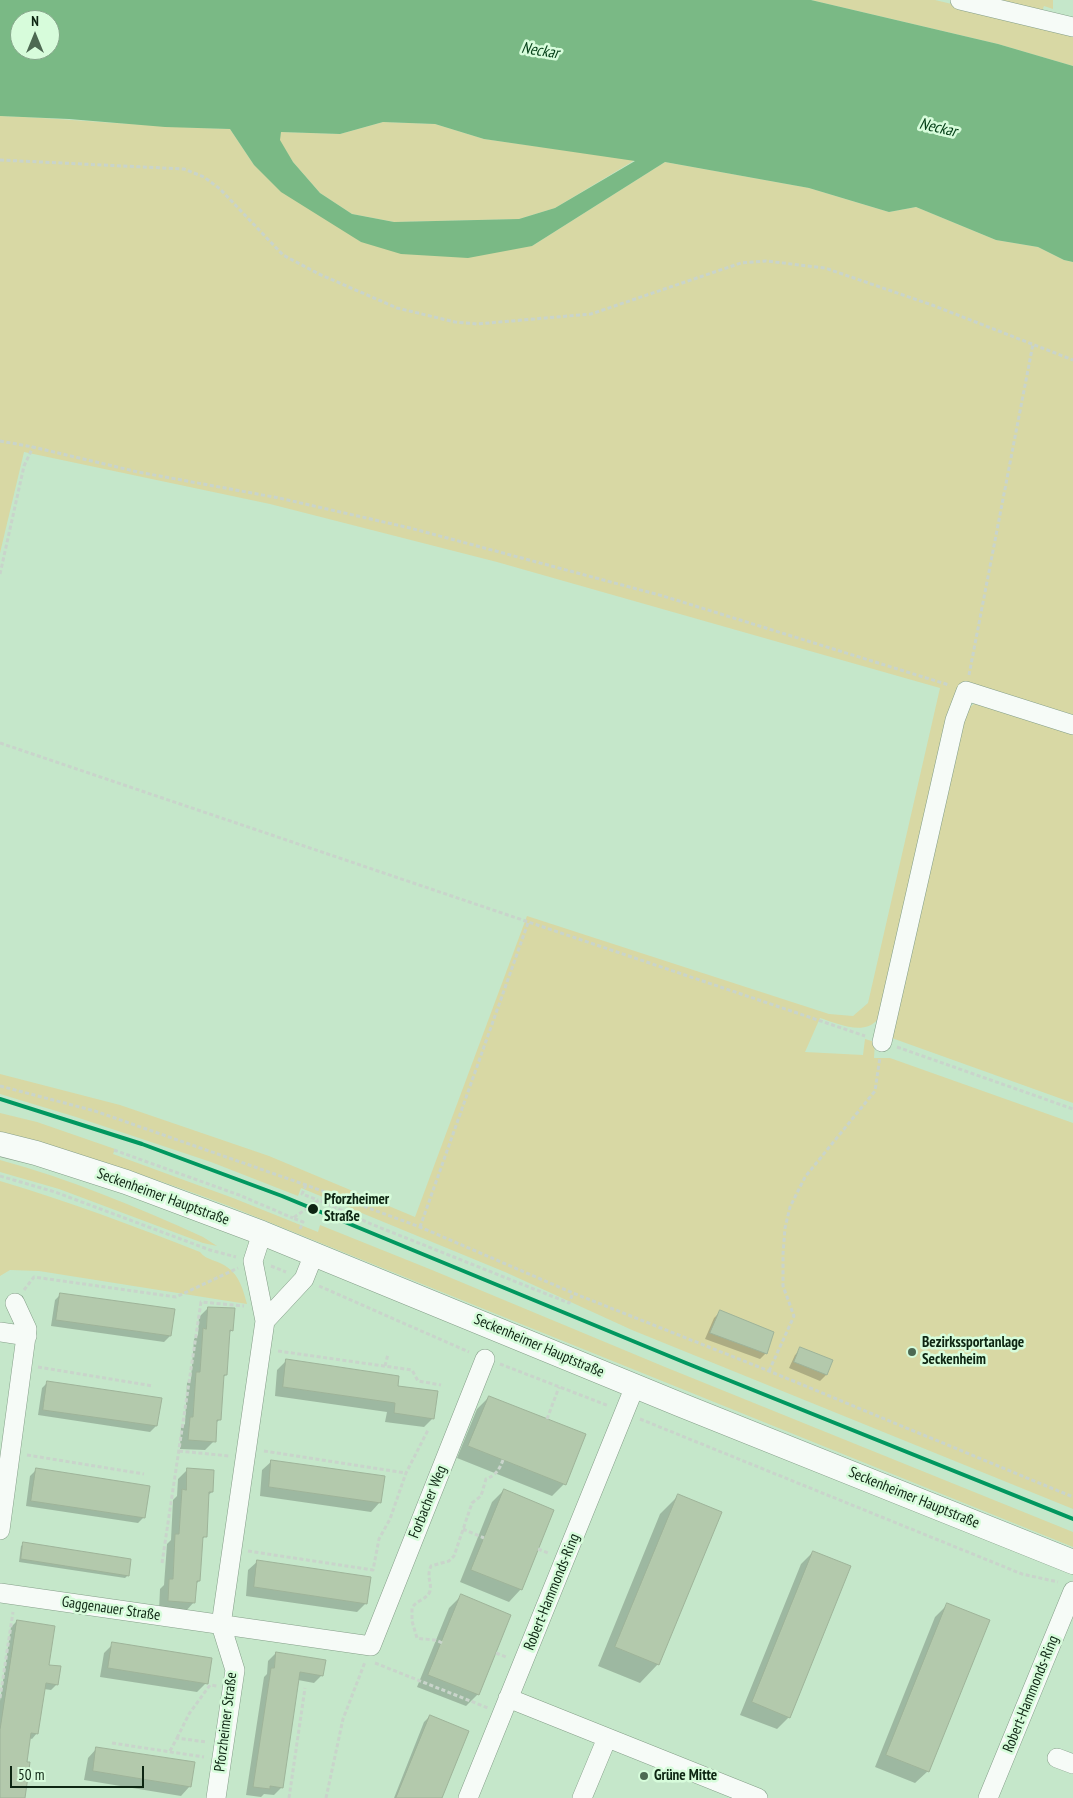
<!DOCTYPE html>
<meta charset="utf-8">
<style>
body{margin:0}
#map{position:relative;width:1073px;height:1798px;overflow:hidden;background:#c5e7ca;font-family:"PT Sans Narrow",sans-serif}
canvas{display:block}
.north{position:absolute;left:10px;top:10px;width:50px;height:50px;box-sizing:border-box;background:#d7fcdb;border:1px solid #86a68b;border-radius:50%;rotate:0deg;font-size:14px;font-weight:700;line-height:20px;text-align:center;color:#0d2512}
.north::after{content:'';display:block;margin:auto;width:18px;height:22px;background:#4d6952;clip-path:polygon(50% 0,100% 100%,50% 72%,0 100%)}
.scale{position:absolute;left:10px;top:1766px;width:134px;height:22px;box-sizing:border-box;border:2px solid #0d2512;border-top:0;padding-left:6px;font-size:15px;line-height:18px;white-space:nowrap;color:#0d2512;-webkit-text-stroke:4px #d7fcdb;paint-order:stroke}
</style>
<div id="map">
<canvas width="1073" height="1798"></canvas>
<div class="north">N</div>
<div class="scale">50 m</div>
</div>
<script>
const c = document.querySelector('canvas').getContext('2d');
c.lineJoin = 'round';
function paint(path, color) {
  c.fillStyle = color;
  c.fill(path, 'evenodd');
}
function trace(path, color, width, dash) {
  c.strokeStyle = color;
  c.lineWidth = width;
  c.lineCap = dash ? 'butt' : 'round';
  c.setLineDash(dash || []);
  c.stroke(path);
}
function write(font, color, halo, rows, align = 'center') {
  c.font = font + ' "PT Sans Narrow",sans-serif';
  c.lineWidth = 5;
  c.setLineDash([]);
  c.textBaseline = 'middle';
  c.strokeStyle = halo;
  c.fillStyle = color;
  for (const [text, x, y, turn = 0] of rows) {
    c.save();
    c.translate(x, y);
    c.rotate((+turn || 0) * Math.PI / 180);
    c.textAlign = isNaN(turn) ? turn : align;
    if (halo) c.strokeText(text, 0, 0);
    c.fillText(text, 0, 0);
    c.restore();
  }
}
const green = new Path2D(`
 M 811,0 L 935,0 L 1073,33 L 1073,66 L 998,44 Z
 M 995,0 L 1053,0 L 1053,9 L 1044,6 L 1042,11 Z
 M 0,116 C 77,119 153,127 230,129 L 254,165 L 361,242 L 532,246 L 665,162 L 809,188 L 889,212 L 916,207 L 996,240 L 1038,247 L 1064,260 L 1073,262 L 1073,1103 L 889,1037 L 965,711 L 974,704 L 989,703 L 957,693 L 886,1006 C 883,1011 880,1016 877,1020 C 864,1036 836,1023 820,1018 L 805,1052 L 863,1055 L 865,1039 L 875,1042 L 874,1058 L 890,1058 L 1073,1123 L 1073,1509 L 632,1330 L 505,1272 L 301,1188 L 298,1196 L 211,1162 L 76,1117 L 0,1094 L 0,1074 L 120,1105 L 269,1156 L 415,1217 L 527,916 L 829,1014 L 853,1016 L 868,1003 L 940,688 L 497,562 L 270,504 L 24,452 L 0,553 Z
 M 383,122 L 435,124 L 484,139 L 635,160 L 555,208 L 519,219 L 394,222 L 352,214 L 320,193 L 293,162 L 279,140 L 281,132 L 340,134 Z
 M 0,1113 L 37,1122 L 115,1149 L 113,1154 L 233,1198 L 318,1232 L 320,1225 L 432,1270 L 665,1367 L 1073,1532 L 1073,1547 L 229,1206 C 154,1178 78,1152 0,1132 Z
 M 0,1160 C 70,1179 137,1207 203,1237 L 217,1246 L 203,1243 L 59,1189 L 0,1172 Z
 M 0,1181 C 68,1201 134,1226 200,1252 C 207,1261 218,1260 227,1267 C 240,1276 243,1290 247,1304 L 39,1271 L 10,1270 L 0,1276 Z`);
const water = new Path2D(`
 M 0,0 L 811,0 L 998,44 L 1073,66 L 1073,262 L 1064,260 L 1038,247 L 996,240 L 916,207 L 889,212 L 809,188 L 665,162 L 532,246 L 468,258 L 401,254 L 361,242 L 281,192 L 254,165 L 230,129 L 165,127 L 69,119 L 0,116 ZM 20,20 L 50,20 L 50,50 L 20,50 ZM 383,122 L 435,124 L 484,139 L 635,161 L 555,208 L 519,219 L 394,222 L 352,214 L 320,193 L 293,162 L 280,140 L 281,132 L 340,134 Z`);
const shadow = new Path2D(`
 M 61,1294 L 170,1336 L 164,1342 L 51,1326 L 55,1300 Z
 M 208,1308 L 232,1330 L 228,1334 L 226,1375 L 222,1378 L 220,1419 L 216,1423 L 214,1441 L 205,1450 L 180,1449 L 181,1427 L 185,1424 L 187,1383 L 191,1379 L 194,1339 L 198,1335 L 199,1317 Z
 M 720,1312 L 766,1353 L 760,1359 L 705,1339 L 714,1318 Z
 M 801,1349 L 832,1361 L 826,1375 L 820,1381 L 789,1368 L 795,1355 Z
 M 286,1361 L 397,1387 L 433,1418 L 424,1427 L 385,1422 L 387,1412 L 275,1396 L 277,1370 Z
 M 48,1382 L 160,1399 L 156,1426 L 150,1432 L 38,1415 L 42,1388 Z
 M 489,1397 L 564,1484 L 552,1496 L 457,1458 L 477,1409 Z
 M 272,1461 L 380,1502 L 371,1512 L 260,1496 L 262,1470 Z
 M 36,1470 L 144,1517 L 138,1523 L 26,1506 L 30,1476 Z
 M 187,1470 L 212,1492 L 207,1496 L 205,1536 L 201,1541 L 199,1581 L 195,1585 L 194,1602 L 185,1612 L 159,1610 L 160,1589 L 164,1585 L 167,1544 L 171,1540 L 173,1500 L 177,1496 L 178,1479 Z
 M 504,1490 L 521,1589 L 509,1602 L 460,1582 L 492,1502 Z
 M 678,1496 L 658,1664 L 640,1683 L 598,1666 L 660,1514 Z
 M 24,1544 L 128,1575 L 125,1578 L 19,1562 L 21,1546 Z
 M 813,1552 L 789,1717 L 777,1729 L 740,1715 L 801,1564 Z
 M 258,1561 L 366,1603 L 357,1612 L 246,1596 L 248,1570 Z
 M 461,1596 L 478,1694 L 466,1706 L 417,1687 L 449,1608 Z
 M 948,1604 L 928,1771 L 915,1783 L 875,1767 L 935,1617 Z
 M 17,1621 L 48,1666 L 57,1684 L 51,1690 L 44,1689 L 37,1733 L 32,1739 L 29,1738 L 23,1798 L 0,1798 L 0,1701 L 11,1627 Z
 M 113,1644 L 206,1683 L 197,1692 L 100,1677 L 104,1653 Z
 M 276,1653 L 322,1675 L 314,1683 L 298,1680 L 282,1787 L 274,1795 L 264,1794 L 261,1797 L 246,1795 L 264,1677 L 267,1674 L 268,1661 Z
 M 430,1716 L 441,1798 L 394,1798 L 424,1722 Z
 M 97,1748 L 190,1786 L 181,1796 L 84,1780 L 88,1758 Z`);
const building = new Path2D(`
 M 60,1293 L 175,1309 L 171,1336 L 56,1320 Z
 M 208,1307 L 235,1308 L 233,1331 L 230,1330 L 227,1375 L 224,1375 L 221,1420 L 217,1420 L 216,1442 L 188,1440 L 190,1417 L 193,1417 L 196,1372 L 200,1372 L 203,1328 L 206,1329 Z
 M 720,1310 L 774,1332 L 767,1354 L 710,1333 Z
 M 800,1347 L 833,1360 L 827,1375 L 794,1362 Z
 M 286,1359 L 399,1376 L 398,1386 L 438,1391 L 434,1419 L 394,1413 L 395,1403 L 283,1387 Z
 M 47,1381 L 162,1398 L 157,1426 L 43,1410 Z
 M 489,1396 L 586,1434 L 566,1485 L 468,1446 Z
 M 271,1460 L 385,1476 L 381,1503 L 269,1487 Z
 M 36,1468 L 150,1486 L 145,1518 L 31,1501 Z
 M 187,1468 L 214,1470 L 213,1492 L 209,1492 L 207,1537 L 203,1537 L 200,1581 L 197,1581 L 195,1603 L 168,1601 L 169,1579 L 173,1579 L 175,1534 L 179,1534 L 182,1489 L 186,1490 Z
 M 504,1489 L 554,1510 L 522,1590 L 471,1570 Z
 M 678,1494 L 722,1512 L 659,1665 L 615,1647 Z
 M 23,1542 L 131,1559 L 129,1576 L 21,1559 Z
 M 813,1551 L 851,1566 L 790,1718 L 752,1702 Z
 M 257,1560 L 371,1577 L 367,1604 L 254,1587 Z
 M 461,1594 L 511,1615 L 479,1695 L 428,1675 Z
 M 947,1603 L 990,1620 L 929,1772 L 886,1755 Z
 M 17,1620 L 55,1626 L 49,1665 L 61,1666 L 58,1685 L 46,1683 L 38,1734 L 31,1733 L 27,1762 L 30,1762 L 25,1798 L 0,1798 L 0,1730 Z
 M 112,1642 L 212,1658 L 208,1684 L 108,1668 Z
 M 276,1652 L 326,1660 L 323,1676 L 300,1672 L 283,1788 L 270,1786 L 270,1789 L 253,1787 L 271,1668 L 274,1668 Z
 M 430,1715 L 469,1731 L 442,1798 L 396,1798 Z
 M 96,1747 L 195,1762 L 191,1787 L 93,1771 Z`);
const path = new Path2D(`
 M 0,160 L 184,169 L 204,177 L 220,189 L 283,255 L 319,274 L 397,308 L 455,322 L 477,324 L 591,314 L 741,263 L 766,261 L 825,268 L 932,305 L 1073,360
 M 0,441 L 33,447 L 138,472 L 279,498 L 410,528 L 663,596 L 949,685
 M 0,574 L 24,466 L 33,447
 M 969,675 L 1033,344
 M 0,743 L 865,1036
 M 897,1047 L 1073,1109
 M 0,1086 L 95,1111 L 306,1185 L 420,1227 L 573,1293 L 769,1371 L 1073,1497
 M 114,1150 L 239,1195 L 293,1218
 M 0,1176 L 55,1192 L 210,1250 L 236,1257
 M 306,1185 L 302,1194 L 318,1200
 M 420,1227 L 528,923
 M 300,1229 L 303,1222 L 293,1218 L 319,1200 L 371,1224 L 569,1303 L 573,1293
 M 271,1266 L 286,1272
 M 319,1286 L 469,1352
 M 24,1290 L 34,1277 L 176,1297 L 238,1268
 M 278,1351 L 412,1370 L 418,1381 L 441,1385
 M 500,1364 L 609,1406
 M 385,1366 L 388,1354
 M 38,1367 L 153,1386
 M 769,1371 L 794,1316 L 783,1286 L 783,1254 L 785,1228 L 790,1207 L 805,1177 L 875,1091 L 880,1057
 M 547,1419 L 559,1387
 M 640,1419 L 1022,1574 L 1058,1582
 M 179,1451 L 229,1456
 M 264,1451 L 406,1473
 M 27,1455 L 144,1474
 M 463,1529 L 484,1538
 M 538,1549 L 548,1553
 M 248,1551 L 373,1570 L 379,1539 L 390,1519 L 406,1473 L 428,1430
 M 162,1563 L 201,1302 L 244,1306
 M 442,1643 C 434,1638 425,1640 417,1638 L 412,1621 L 412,1608 C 416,1600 427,1600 430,1591 C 432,1582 426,1577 431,1566 L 449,1561 L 454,1556 L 472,1503 L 481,1496 L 486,1479 C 496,1475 499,1470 503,1460
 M 496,1653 L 506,1657
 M 375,1663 L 488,1708
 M 0,1698 L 13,1612
 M 177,1738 L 189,1714 L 210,1685 L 217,1686
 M 112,1743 L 204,1757
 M 170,1751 L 177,1738 L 206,1742
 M 289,1798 L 305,1688
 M 326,1798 L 343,1719 L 365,1662`);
const minor = new Path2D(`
 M 960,0 L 1073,27
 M 882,1042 L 955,720 L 966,691 L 1073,725
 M 265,1321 L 304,1279 L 314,1254
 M 0,1332 L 27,1336
 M 0,1530 L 27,1329 L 15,1303
 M 0,1593 L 371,1646 L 485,1359
 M 508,1698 L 758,1798
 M 1057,1758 L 1073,1764
 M 216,1798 L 235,1670 L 221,1625 L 265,1321 L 253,1261 L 262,1233
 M 468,1798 L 635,1386
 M 582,1798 L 607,1738
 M 988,1798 L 1073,1591`);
const major = new Path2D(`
 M 0,1144 L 36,1153 L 126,1182 L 262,1233 L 681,1405 L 1073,1562`);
const tram1 = new Path2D(`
 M 0,1099 L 142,1144 L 282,1196 L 686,1363 L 1073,1519`);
const markers = [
 [313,1209,6,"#0d2512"],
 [912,1352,5,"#4d6952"],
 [644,1776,5,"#4d6952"]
];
const streetNames = [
 ["Seckenheimer Hauptstraße",163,1197,20],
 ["Seckenheimer Hauptstraße",539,1346,23],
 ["Seckenheimer Hauptstraße",914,1498,22],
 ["Forbacher Weg",428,1502,-68],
 ["Robert-Hammonds-Ring",552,1592,-68],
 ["Gaggenauer Straße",111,1609,8],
 ["Robert-Hammonds-Ring",1031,1694,-68],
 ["Pforzheimer Straße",226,1722,-83]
];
const stopNames = [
 ["Pforzheimer",324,1200],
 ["Straße",324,1217]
];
const poiNames = [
 ["Bezirkssportanlage",922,1343],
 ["Seckenheim",922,1360],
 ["Grüne Mitte",654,1776]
];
const waterNames = [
 ["Neckar",540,51,9],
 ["Neckar",938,128,13]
];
paint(green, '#d8d8a4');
paint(water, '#7ab985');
paint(shadow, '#0003');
paint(building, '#b3c9ac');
trace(building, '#9eb399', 1);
trace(minor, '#849e88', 20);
trace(major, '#849e88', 25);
trace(path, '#c9d4cb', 3, [4, 2.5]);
trace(minor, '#f6fbf7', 19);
trace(major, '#f6fbf7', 24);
trace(tram1, '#00975f', 4);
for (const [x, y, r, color] of markers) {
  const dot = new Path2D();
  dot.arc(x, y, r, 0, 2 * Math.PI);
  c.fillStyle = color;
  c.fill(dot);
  trace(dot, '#d7fcdb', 2);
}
write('15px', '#0d2512', '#d7fcdb', streetNames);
write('bold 15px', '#0d2512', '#d7fcdb', stopNames, 'left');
write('bold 15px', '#0d2512', '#d7fcdb', poiNames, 'left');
write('italic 16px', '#023d15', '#d7fcdb', waterNames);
</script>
